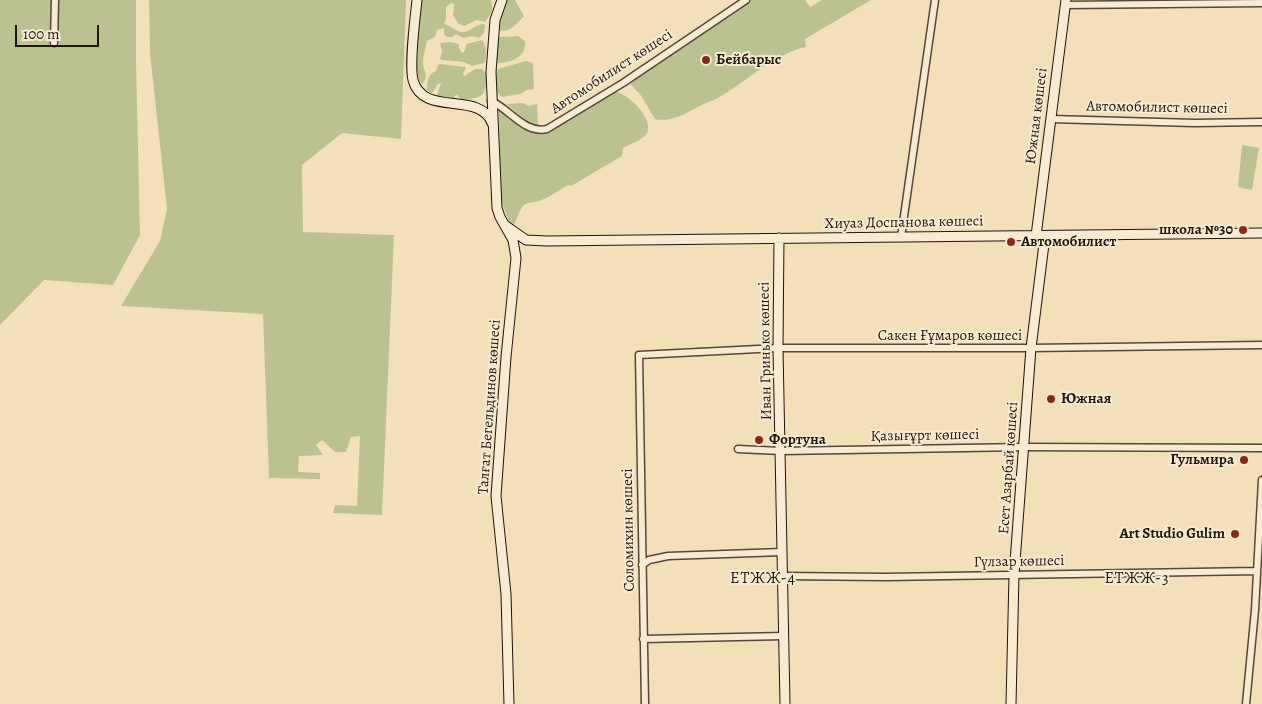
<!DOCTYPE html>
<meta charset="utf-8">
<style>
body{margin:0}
#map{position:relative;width:1262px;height:704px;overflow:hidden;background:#f4e0b8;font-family:Alegreya,serif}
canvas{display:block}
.scale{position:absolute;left:15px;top:25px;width:84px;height:22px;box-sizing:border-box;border:2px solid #1e150d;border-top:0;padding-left:6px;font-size:15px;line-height:18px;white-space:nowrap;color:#1e150d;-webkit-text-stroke:4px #f8ebd1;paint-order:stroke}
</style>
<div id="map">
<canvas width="1262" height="704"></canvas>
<div class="scale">100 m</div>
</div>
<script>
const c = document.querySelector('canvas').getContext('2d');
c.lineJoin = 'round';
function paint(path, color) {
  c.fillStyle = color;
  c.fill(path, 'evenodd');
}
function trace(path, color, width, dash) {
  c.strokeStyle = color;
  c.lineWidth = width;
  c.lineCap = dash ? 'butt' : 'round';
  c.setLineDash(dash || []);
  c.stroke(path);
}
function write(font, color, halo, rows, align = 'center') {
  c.font = font + ' Alegreya,serif';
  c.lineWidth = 4;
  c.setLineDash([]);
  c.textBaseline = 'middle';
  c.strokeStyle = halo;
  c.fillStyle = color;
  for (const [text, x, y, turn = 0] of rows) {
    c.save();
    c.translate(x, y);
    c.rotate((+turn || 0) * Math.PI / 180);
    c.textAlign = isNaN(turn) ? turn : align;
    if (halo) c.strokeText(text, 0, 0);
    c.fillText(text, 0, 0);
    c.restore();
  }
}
const green = new Path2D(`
 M 0,0 L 136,0 L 136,60 L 140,235 L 113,285 L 44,280 L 0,325 Z
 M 149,0 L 406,0 L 401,139 L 342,133 L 302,165 L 303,232 L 394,235 L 382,515 L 333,513 L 335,505 L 357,506 L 360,436 L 351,437 L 346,452 L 335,452 L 322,440 L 316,445 L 323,455 L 299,456 L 298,472 L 320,473 L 320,479 L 269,478 L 263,314 L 121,306 L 160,241 L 167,209 L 150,53 Z
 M 420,0 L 491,0 C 494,10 491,14 485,22 L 477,20 L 464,26 L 459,24 L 453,16 L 454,4 L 451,3 L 446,7 L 446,19 L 444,24 C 451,25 457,33 464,32 C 472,31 475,24 484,24 L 485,26 L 484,33 L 479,38 L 472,36 L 463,38 L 456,34 L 452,37 L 447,37 L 444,34 L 444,28 L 437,30 L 435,37 L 427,41 C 426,47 423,56 423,62 C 423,71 430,76 422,84 C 411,74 419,16 420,0 Z
 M 506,0 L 515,0 L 524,16 C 516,24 509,35 497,29 L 500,11 Z
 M 750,0 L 805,0 L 810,7 L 822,0 L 871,0 L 805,39 L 806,47 C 773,54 746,83 716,99 C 712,101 707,102 702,105 C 688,112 672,123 655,119 L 640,94 L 631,85 L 632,81 Z
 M 518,36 L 525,41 C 527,57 511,63 497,63 L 497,40 L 500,37 Z
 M 482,40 C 487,45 487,58 484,63 L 472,66 L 464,62 L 441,60 L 440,58 L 442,51 L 440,43 L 450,42 L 459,44 L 459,48 L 462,53 L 464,52 L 467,44 Z
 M 526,61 L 533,63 L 534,89 L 527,90 L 520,94 L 502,97 C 494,92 494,77 498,69 Z
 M 440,64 L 465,67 L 466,68 L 463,74 L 464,76 L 475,69 L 482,69 C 486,73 486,74 486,80 C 486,98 478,98 462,100 L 457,95 L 454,96 L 456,101 L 440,97 L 437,95 L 441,83 L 438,84 L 432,93 L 427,90 C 427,83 427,74 436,71 L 438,65 Z
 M 616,92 C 629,94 654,119 647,133 C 644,140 629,144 623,148 L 622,156 L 571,186 L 568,185 C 558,191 546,200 535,202 C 530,203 527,202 523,206 C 519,210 518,218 514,224 L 510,223 L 502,203 L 500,189 L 499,111 L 503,111 L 534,133 L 546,134 L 606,96 Z
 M 523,103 L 529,106 L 537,104 L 538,126 L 529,123 L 507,104 Z
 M 1242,145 L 1259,148 L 1252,190 L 1238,187 Z`);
const street = new Path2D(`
 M 1065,5 L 1262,3
 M 54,43 L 55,0
 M 491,101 C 510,109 524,134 547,129 L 623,83 L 746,0
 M 1051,119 L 1195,123 L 1262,122
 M 901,237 L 935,0
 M 738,449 L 781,451 L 1024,447 L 1262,448
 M 642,565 L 649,560 L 668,556 L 782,552
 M 782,576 L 886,577 L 1257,571
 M 643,639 L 784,636
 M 645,704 L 639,355 L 778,348 L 1031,348 L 1262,345
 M 1246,704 L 1255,610 L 1262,480`);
const secondary = new Path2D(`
 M 417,0 C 415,20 409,63 413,80 C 423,118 480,90 492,123
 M 502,0 L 495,20 L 491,72 L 497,208 L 500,217 L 513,240 L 516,258 L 506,357 L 496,496 L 506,594 L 509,704
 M 506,226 L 526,240 L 547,241 L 1262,233
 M 1036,236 L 1066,0
 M 779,238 L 778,348 L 785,704
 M 1011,704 L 1014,575 L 1031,348 L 1045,236`);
const markers = [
 [706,60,5,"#8f2418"],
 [1243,230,5,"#8f2418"],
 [1011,242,5,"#8f2418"],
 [1051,399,5,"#8f2418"],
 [759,440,5,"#8f2418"],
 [1244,460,5,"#8f2418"],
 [1235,534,5,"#8f2418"]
];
const poiNames = [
 ["Бейбарыс",716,60],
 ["школа №30",1233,230,"right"],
 ["Автомобилист",1021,242],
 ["Южная",1061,399],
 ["Фортуна",769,440],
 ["Гульмира",1234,460,"right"],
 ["Art Studio Gulim",1225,534,"right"]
];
const streetNames = [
 ["Автомобилист көшесі",612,72,-33],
 ["Автомобилист көшесі",1157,108,1],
 ["Южная көшесі",1037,116,-83],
 ["Хиуаз Доспанова көшесі",904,223,-1],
 ["Сакен Ғұмаров көшесі",950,336],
 ["Иван Гринько көшесі",766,351,-91],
 ["Талғат Бегельдинов көшесі",490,407,-86],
 ["Қазығұрт көшесі",925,436,-1],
 ["Есет Азарбай көшесі",1009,468,-86],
 ["Соломихин көшесі",629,530,-91],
 ["Гүлзар көшесі",1019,562,-1]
];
const neighbourhoodNames = [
 ["ЕТЖЖ-4",763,579],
 ["ЕТЖЖ-3",1137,579]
];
paint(green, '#bbc28f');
trace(street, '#544838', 9);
trace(secondary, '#1e150d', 11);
trace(street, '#f8ebd1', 6);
trace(secondary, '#f8ebd1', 9);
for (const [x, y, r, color] of markers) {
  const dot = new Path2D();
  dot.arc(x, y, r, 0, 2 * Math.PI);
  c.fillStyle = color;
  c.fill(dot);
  trace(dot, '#f8ebd1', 2);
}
write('bold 15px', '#1e150d', '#f8ebd1', poiNames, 'left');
write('15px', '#1e150d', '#f8ebd1', streetNames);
c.letterSpacing = '1px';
write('16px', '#1e150d', '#f8ebd1', neighbourhoodNames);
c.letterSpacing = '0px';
</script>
